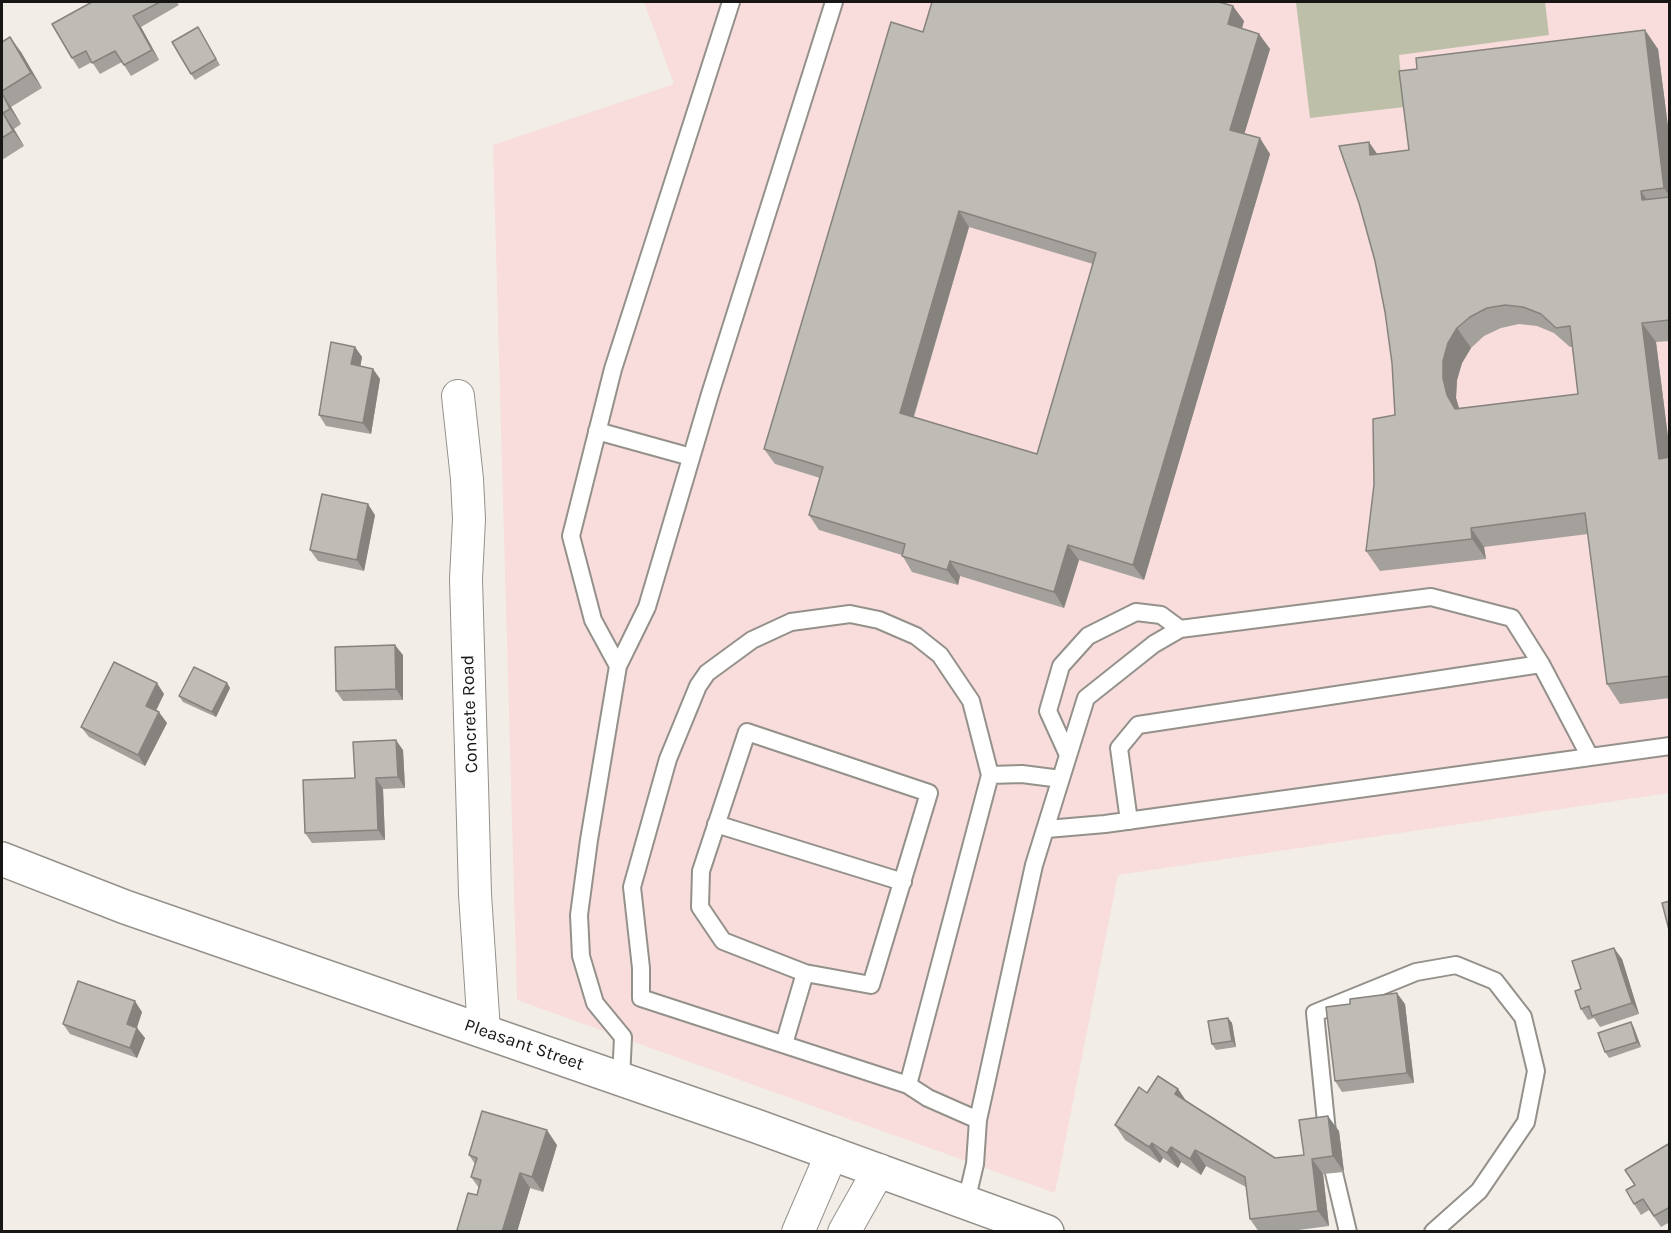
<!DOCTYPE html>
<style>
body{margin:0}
#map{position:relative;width:1671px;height:1233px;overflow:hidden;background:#f2eee7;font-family:Karla,sans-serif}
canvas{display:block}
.frame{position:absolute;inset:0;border:3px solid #181614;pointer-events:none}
</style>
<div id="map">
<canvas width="1671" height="1233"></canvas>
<div class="frame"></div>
</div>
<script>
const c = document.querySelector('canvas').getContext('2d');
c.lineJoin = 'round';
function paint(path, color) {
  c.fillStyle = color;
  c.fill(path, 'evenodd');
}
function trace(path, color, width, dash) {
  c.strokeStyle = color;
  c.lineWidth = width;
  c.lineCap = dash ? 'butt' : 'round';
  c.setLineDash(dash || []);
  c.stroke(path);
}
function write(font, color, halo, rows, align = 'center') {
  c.font = font + ' Karla,sans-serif';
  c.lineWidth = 4.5;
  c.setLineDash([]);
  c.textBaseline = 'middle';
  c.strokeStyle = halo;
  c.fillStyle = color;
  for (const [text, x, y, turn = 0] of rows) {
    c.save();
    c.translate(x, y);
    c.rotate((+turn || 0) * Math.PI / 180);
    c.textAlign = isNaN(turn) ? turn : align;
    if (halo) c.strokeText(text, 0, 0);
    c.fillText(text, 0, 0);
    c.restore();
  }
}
const education = new Path2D(`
 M 644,2 L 1669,2 L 1669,793 L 1118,875 L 1055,1193 L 517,1000 L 493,145 L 674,84 Z`);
const green = new Path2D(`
 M 1296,2 L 1545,2 L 1549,35 L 1399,55 L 1404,107 L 1310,118 Z`);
const lane = new Path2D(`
 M 597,431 L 691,457
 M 618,666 L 593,620 L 571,536 L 613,369 L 731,2
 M 747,732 L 929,793 L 871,985 L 805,973 L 723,941 L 700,907 L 701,871 Z
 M 1068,755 L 1048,711 L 1061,666 L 1088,636 L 1136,612 L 1161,615 L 1180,629
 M 990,775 L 1022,774 L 1061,779
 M 1129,821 L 1119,748 L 1138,725 L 1541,664
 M 716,824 L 903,882
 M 1047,829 L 1105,824 L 1670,746
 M 784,1044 L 805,973
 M 621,1079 L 623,1037 L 595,1003 L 581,956 L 579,915 L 589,840 L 618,666 L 647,607 L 710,394 L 834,2
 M 908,1085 L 990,775 L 971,701 L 940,655 L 916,636 L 879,620 L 850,614 L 791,622 L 752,640 L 707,673 L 698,686 L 668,759 L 632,887 L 641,968 L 641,998 L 908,1085 L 928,1098 L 978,1120 L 975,1164 L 966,1202
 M 978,1120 L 1034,865 L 1086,698 L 1154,644 L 1180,629 L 1431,597 L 1512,618 L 1541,664 L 1590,757
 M 1327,1132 L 1315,1013 L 1416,972 L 1456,965 L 1495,981 L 1523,1017 L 1536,1071 L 1526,1122 L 1479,1191 L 1433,1232
 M 1334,1173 L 1348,1232`);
const street = new Path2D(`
 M 458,396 L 467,479 L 469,519 L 466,579 L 472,785 L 475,894 L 484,1031
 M 798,1232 L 832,1153
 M 844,1232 L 879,1170`);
const secondary = new Path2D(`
 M 2,859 L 125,907 L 756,1126 L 1047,1232`);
const wall = new Path2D(`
 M 92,2 L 177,2 L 179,5 L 141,27 L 159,60 L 131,76 L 122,62 L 100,74 L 92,62 L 79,69 L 72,58 Z
 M 1244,21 L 1242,29 L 1259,34 L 1270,49 L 1244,134 L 1270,154 L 1144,580 L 1079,560 L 1064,608 L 960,576 L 958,585 L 912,572 L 902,555 L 819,530 L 809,515 L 820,478 L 775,464 L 764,449 L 923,32 ZM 969,227 L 1093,264 L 1037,454 L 914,417 Z
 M 201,32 L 220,65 L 195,80 L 191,74 Z
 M 2,42 L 21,52 L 42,88 L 11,107 L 21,124 L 14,129 L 24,146 L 2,160 Z
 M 1658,49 L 1670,142 L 1670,341 L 1656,342 L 1670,453 L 1670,698 L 1620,704 L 1607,684 L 1588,534 L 1484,547 L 1486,559 L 1380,571 L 1366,551 L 1395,415 L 1392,363 L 1385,312 L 1375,261 L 1359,203 L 1377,154 L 1409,150 ZM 1519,324 L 1537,326 L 1554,333 L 1570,347 L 1572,347 L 1578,394 L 1459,408 L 1456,398 L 1457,380 L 1462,363 L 1471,348 L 1484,336 L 1501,328 Z
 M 355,347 L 362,357 L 360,366 L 373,369 L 380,379 L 371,434 L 326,426 L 319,415 Z
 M 375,515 L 364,571 L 318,561 L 310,550 Z
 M 403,655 L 403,700 L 343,701 L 336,691 Z
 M 227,683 L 230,688 L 216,717 L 183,702 L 179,696 Z
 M 164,694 L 156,711 L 167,723 L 145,766 L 89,737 L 81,727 Z
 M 403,750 L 405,788 L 383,789 L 385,840 L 312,843 L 305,833 L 355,778 Z
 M 1622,959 L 1639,1014 L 1600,1027 L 1594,1018 L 1588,1020 L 1581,1009 L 1581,989 Z
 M 1405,1004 L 1414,1083 L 1342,1092 L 1335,1081 Z
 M 142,1012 L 137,1028 L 145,1038 L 137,1058 L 70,1034 L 63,1024 Z
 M 1228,1018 L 1232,1023 L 1236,1047 L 1216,1050 L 1212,1044 Z
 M 1631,1022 L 1634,1028 L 1641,1047 L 1609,1058 L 1605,1052 Z
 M 1178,1089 L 1186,1101 L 1275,1158 L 1304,1155 L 1339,1131 L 1344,1172 L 1323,1174 L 1329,1226 L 1283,1232 L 1259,1232 L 1250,1219 L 1246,1187 L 1206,1166 L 1201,1175 L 1181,1162 L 1178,1168 L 1163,1158 L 1160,1163 L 1125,1140 L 1115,1125 L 1147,1093 Z
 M 1670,1143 L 1670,1222 L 1661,1227 L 1649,1210 L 1641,1215 L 1634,1204 L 1635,1185 Z
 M 557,1145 L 543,1192 L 530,1188 L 517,1232 L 458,1232 L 457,1230 L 477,1195 L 479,1188 L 471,1177 L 475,1164 L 469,1155 Z`);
const shadedWall = new Path2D(`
 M 1233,6 L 1244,21 L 1238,40 L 1228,24 Z
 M 133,16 L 141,27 L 159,60 L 152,50 Z
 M 1645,30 L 1658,49 L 1670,142 L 1670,197 L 1664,188 Z
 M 1259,34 L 1270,49 L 1241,145 L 1230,130 Z
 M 10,37 L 21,52 L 42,88 L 31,73 Z
 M 2,93 L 11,107 L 21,124 L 10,109 Z
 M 3,113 L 14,129 L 24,146 L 13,131 Z
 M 1260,138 L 1270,154 L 1144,580 L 1133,565 Z
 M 1369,142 L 1382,161 L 1370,155 Z
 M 1641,191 L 1654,211 L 1642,200 Z
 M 959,211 L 969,227 L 910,428 L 900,413 Z
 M 1642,323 L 1656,342 L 1670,453 L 1670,474 L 1659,459 Z
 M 1457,328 L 1471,348 L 1462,363 L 1457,380 L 1456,398 L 1461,415 L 1455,409 L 1447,395 L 1443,378 L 1443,361 L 1448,343 Z
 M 355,347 L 362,357 L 359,375 L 351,364 Z
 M 373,369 L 380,379 L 371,434 L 363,423 Z
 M 368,504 L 375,515 L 364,571 L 357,560 Z
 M 1471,528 L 1484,547 L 1486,559 L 1472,539 Z
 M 1068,545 L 1079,560 L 1064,608 L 1054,592 Z
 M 950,561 L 960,576 L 958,585 L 947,570 Z
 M 395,645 L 403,655 L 403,700 L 396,689 Z
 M 157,683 L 164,694 L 153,716 L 146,706 Z
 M 227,683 L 230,688 L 216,717 L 212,712 Z
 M 159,712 L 167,723 L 145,766 L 138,755 Z
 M 396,740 L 403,750 L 405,788 L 398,777 Z
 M 376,778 L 383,789 L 385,840 L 378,830 Z
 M 1614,948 L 1622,959 L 1639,1014 L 1632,1003 Z
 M 1397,993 L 1405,1004 L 1414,1083 L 1407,1073 Z
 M 135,1001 L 142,1012 L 134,1035 L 127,1024 Z
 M 1228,1018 L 1232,1023 L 1236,1047 L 1232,1041 Z
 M 1631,1022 L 1634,1028 L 1641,1047 L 1637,1042 Z
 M 137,1028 L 145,1038 L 137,1058 L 130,1048 Z
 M 1178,1089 L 1189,1105 L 1175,1094 Z
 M 1328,1116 L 1339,1131 L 1344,1172 L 1333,1156 Z
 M 547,1130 L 557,1145 L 543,1192 L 532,1177 Z
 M 1152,1143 L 1163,1158 L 1160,1163 L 1149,1147 Z
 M 1171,1147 L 1181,1162 L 1178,1168 L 1167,1153 Z
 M 1195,1150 L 1206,1166 L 1201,1175 L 1190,1159 Z
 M 1312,1159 L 1323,1174 L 1329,1226 L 1318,1211 Z
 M 520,1173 L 530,1188 L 517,1232 L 502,1232 Z`);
const building = new Path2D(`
 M 92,2 L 160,2 L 133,16 L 152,50 L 124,65 L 115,51 L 92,63 L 86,51 L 72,58 L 52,24 Z
 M 932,2 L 1219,2 L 1233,6 L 1228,24 L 1259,34 L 1230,130 L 1260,138 L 1133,565 L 1068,545 L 1054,592 L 950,561 L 947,570 L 902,556 L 905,544 L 809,515 L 823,467 L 764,449 L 891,22 L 923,32 ZM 959,211 L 1096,253 L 1037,454 L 900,413 Z
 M 198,27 L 216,59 L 191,74 L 172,42 Z
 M 1645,30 L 1664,188 L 1641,191 L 1642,200 L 1670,197 L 1670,320 L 1642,323 L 1659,459 L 1670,457 L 1670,676 L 1607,684 L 1585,513 L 1471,528 L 1472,539 L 1366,551 L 1374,485 L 1373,419 L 1395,415 L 1392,363 L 1385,312 L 1375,261 L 1359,203 L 1339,146 L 1369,142 L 1370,155 L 1409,150 L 1399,71 L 1417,69 L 1416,58 ZM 1505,305 L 1523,307 L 1541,314 L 1556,328 L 1570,326 L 1578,394 L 1455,409 L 1447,395 L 1443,378 L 1443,361 L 1448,343 L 1457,328 L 1470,317 L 1487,308 Z
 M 10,37 L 31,73 L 2,91 L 2,42 Z
 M 2,93 L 10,109 L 3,113 L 13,131 L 2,138 Z
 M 331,342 L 355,347 L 351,364 L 373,369 L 363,423 L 319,415 Z
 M 322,494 L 368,504 L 357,560 L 310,550 Z
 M 395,645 L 396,689 L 336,691 L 335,647 Z
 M 114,662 L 157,683 L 146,706 L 159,712 L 138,755 L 81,727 Z
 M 194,667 L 227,683 L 212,712 L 179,696 Z
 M 396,740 L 398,777 L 376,778 L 378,830 L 305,833 L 303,780 L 355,778 L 353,742 Z
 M 1670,901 L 1670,930 L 1669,930 L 1662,903 Z
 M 1614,948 L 1632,1003 L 1592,1016 L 1589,1006 L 1581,1009 L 1575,991 L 1581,989 L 1572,961 Z
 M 78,981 L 135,1001 L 127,1024 L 137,1028 L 130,1048 L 63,1024 Z
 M 1397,993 L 1407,1073 L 1335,1081 L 1326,1007 L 1350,1004 L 1350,999 Z
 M 1228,1018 L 1232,1041 L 1212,1044 L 1208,1021 Z
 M 1631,1022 L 1637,1042 L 1605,1052 L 1598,1033 Z
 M 1158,1076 L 1178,1089 L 1175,1094 L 1275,1158 L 1304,1155 L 1299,1120 L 1328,1116 L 1333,1156 L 1312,1159 L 1318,1211 L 1250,1219 L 1245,1177 L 1195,1150 L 1190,1159 L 1171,1147 L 1167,1153 L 1152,1143 L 1149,1147 L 1115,1125 L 1139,1087 L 1147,1093 Z
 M 482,1111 L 547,1130 L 532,1177 L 520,1173 L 502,1232 L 463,1232 L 457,1230 L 468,1193 L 477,1195 L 481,1180 L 471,1177 L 477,1158 L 469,1155 Z
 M 1670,1143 L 1670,1207 L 1654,1216 L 1643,1199 L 1634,1204 L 1626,1190 L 1635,1185 L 1625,1170 Z`);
const streetNames = [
 ["Concrete Road",470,714,-92],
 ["Pleasant Street",524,1045,19]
];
paint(education, '#f8dddc');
paint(green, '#bdbfa8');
trace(lane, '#94918b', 20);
trace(street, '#94918b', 34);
trace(secondary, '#94918b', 36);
trace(lane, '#fff', 16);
trace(street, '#fff', 32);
trace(secondary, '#fff', 33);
paint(wall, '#a4a19c');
paint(shadedWall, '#86837f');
paint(building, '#bfbbb5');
trace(building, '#86837f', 1.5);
write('18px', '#181614', '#fff', streetNames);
</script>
